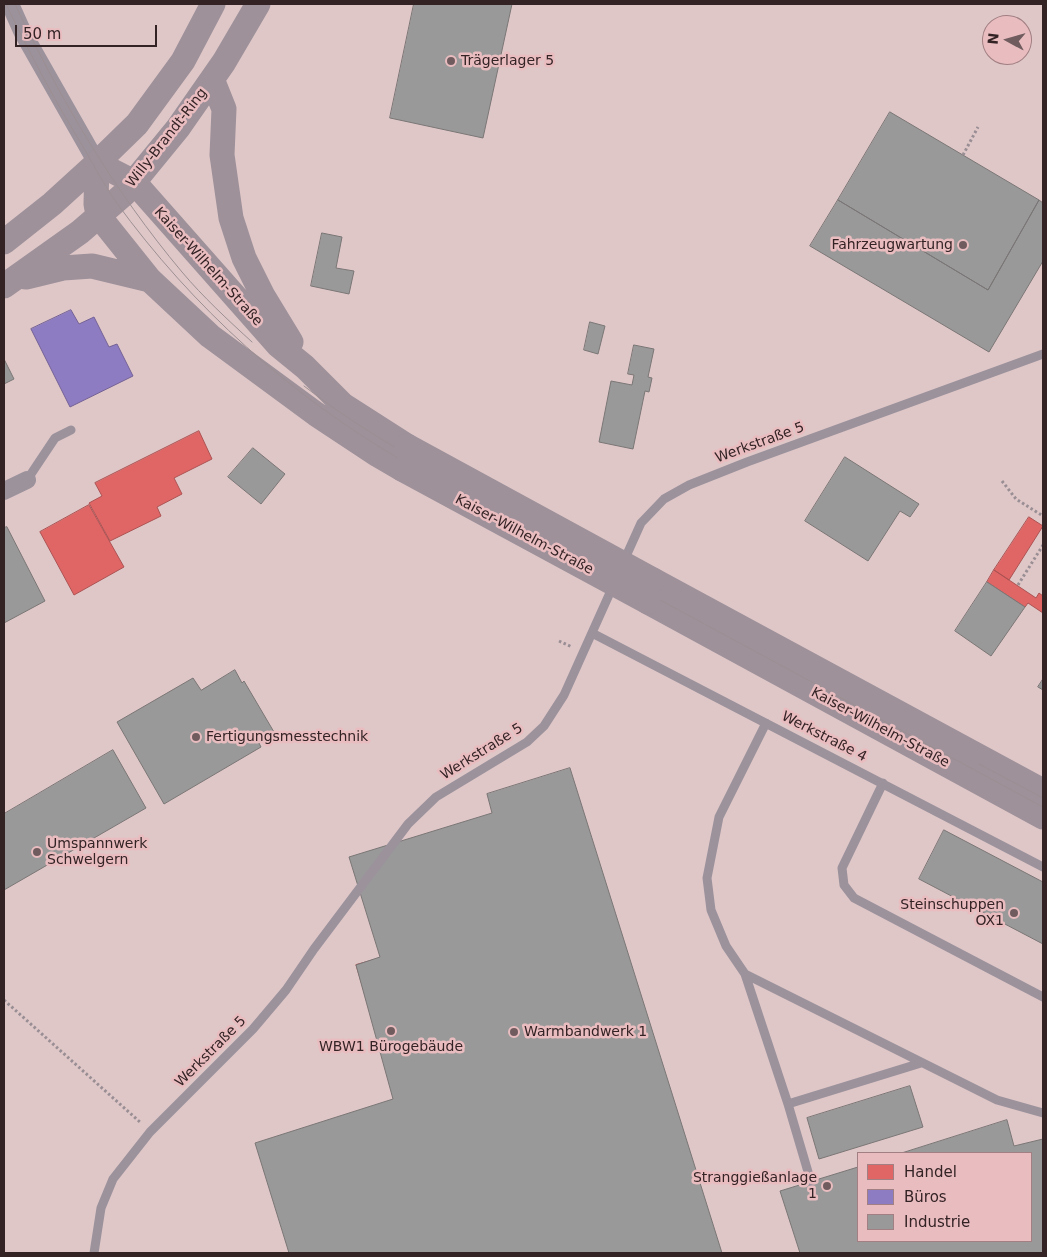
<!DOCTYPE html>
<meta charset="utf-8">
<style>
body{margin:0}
#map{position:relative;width:1047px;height:1257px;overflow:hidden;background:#dfc7c8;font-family:"DejaVu Sans",sans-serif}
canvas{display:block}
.frame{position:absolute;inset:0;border:5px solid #342325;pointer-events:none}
.legend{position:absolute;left:857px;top:1152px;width:175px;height:90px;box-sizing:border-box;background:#e9bdc0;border:1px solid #a17f82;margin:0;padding:6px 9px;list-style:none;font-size:15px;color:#342325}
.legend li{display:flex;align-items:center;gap:10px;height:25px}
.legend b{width:25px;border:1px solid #a17f82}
.north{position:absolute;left:982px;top:15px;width:50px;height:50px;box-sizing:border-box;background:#e9bdc0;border:1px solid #a17f82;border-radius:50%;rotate:276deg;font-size:14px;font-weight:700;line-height:20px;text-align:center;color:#342325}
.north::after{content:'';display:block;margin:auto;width:18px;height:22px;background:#705c5e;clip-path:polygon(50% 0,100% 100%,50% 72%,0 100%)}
.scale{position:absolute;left:15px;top:25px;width:142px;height:22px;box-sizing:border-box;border:2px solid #342325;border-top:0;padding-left:6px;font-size:15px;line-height:18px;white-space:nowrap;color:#342325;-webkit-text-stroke:4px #e9bdc0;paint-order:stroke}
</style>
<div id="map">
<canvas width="1047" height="1257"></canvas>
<div class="frame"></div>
<ul class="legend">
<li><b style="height:14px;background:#e06666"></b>Handel</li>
<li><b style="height:14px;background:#8e7cc3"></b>Büros</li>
<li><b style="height:14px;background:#999"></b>Industrie</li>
</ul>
<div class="north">N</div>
<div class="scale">50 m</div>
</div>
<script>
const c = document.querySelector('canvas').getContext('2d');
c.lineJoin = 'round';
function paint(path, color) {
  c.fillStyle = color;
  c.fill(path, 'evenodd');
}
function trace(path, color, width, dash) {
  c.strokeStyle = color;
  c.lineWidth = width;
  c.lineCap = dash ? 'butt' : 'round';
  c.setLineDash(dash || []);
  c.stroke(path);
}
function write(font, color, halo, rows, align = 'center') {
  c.font = font + ' "DejaVu Sans",sans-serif';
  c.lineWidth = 5;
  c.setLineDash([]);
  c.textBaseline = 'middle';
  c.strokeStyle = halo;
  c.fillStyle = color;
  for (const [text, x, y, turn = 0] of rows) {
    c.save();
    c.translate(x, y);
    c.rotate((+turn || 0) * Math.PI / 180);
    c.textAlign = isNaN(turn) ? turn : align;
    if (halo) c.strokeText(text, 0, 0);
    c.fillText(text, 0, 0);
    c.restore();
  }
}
const shops = new Path2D(`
 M 199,431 L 212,459 L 174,478 L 182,494 L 157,507 L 161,516 L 110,541 L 89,503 L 102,496 L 95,483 Z
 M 89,505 L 124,567 L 74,595 L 40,532 Z
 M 1029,517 L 1043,526 L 1009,580 L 994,570 Z
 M 994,570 L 1036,598 L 1039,593 L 1043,596 L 1043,613 L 1028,603 L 1025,607 L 987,582 Z
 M 385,957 L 427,1096 L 398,1105 L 356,965 Z`);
const offices = new Path2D(`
 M 71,310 L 79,324 L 94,317 L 109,347 L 117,344 L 133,376 L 70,407 L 31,329 Z`);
const industry = new Path2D(`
 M 414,4 L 512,4 L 483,138 L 390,118 Z
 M 890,112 L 1039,200 L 988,290 L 838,200 Z
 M 838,200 L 988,290 L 1039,200 L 1043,203 L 1043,261 L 989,352 L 810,246 Z
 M 322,233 L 342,237 L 336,268 L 354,271 L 349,294 L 311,286 Z
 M 590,322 L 605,326 L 598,354 L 584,350 Z
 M 634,345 L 654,349 L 648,377 L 652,378 L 649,392 L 645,391 L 633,449 L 599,442 L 611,381 L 632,385 L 634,375 L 628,374 Z
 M 4,359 L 14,379 L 4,384 Z
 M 253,448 L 285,474 L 261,504 L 228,477 Z
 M 845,457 L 919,504 L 910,517 L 900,511 L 868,561 L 805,521 Z
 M 7,527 L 45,601 L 4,623 L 4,528 Z
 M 987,582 L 1025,607 L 991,656 L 955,631 Z
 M 235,670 L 242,683 L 244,681 L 274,732 L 258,741 L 261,747 L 164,804 L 117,722 L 193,678 L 201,690 Z
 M 1043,679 L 1043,690 L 1038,687 Z
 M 113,750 L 146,808 L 4,890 L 4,814 Z
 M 570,768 L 722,1253 L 289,1253 L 255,1143 L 393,1099 L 356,965 L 380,957 L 349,857 L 492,813 L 487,794 Z
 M 944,830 L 1043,882 L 1043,944 L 919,879 Z
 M 910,1086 L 923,1127 L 819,1159 L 807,1118 Z
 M 1007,1120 L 1014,1146 L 1043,1139 L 1043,1253 L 800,1253 L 780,1191 L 858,1167 L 858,1241 L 1031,1241 L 1031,1153 L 902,1153 Z`);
const path = new Path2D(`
 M 963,155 L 978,127
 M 1002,481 L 1016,499 L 1043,516
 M 1018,585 L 1043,545
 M 559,641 L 572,647
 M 4,1000 L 141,1123`);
const lane = new Path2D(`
 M 27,480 L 55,438 L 71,430
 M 623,563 L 641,523 L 664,499 L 689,485 L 747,462 L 1043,354
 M 592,633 L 1043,867
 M 766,723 L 719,817 L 707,878 L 711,910 L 726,946 L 745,974 L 997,1100 L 1043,1113
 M 883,783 L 842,868 L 844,885 L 854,898 L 1043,997
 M 745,974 L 788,1104 L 921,1063
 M 788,1104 L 811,1182
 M 94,1253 L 101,1208 L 113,1179 L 150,1132 L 253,1029 L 286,990 L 314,949 L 408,824 L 436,797 L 527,742 L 544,726 L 564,695 L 613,586`);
const street = new Path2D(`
 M 10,4 L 23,33 L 97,163
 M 4,491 L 27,480`);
const secondary = new Path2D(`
 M 212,79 L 224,109 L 222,155 L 231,218 L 244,258 L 263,296 L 291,342
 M 97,163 L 96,204 L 98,215 L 150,280 L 210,336 L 316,414 L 378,455 L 402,469
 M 97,163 L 134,182 L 278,345 L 305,367 L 343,405 L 407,446
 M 4,242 L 52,204 L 97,163 L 137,124 L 183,61 L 213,4
 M 26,277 L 63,268 L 92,266 L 150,280
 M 4,286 L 80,232 L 124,194 L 178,128 L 224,62 L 258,4
 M 653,580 L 1043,791
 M 648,602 L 1043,817`);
const tram = new Path2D(`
 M 6,4 C 30,54 56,103 85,150 C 95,168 105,186 116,202 C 193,308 291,396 403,461 L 1043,807
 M 15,4 C 60,99 114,191 182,272 C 203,297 228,320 252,342
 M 304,386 C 344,417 387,444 432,468
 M 979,764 L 1043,798`);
const secondaryBridge = new Path2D(`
 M 407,446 L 653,580
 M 402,469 L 648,602`);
const markers = [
 [451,61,5,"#705c5e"],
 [963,245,5,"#705c5e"],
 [196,737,5,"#705c5e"],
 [37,852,5,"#705c5e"],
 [1014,913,5,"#705c5e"],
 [391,1031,5,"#705c5e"],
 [514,1032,5,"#705c5e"],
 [827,1186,5,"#705c5e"]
];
const poiNames = [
 ["Trägerlager 5",461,61],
 ["Fahrzeugwartung",953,245,"right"],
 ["Fertigungsmesstechnik",206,737],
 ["Umspannwerk",47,844],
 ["Schwelgern",47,860],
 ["Steinschuppen",1004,905,"right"],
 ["OX1",1004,921,"right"],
 ["Warmbandwerk 1",524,1032],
 ["WBW1 Bürogebäude",391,1047,"center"],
 ["Stranggießanlage",817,1178,"right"],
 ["1",817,1194,"right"]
];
const streetNames = [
 ["Willy-Brandt-Ring",167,138,-52],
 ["Kaiser-Wilhelm-Straße",208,267,48],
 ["Werkstraße 5",760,443,-20],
 ["Kaiser-Wilhelm-Straße",524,535,28],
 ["Kaiser-Wilhelm-Straße",880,728,28],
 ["Werkstraße 4",824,737,27],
 ["Werkstraße 5",482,752,-32],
 ["Werkstraße 5",211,1052,-45]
];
paint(shops, '#e06666');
trace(shops, '#ac5252', 1);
paint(offices, '#8e7cc3');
trace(offices, '#736194', 1);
paint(industry, '#999');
trace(industry, '#7b7676', 1);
trace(path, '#998e94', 3, [2.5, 2.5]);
trace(lane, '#9c929c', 9);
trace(street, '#9c929c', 18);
trace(secondary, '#9e919a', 25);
trace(tram, '#9c8f92', 1);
trace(secondaryBridge, '#9e919a', 25);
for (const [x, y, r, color] of markers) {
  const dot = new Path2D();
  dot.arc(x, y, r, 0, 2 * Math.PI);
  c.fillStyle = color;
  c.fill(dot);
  trace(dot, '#e9bdc0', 2);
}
write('14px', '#342325', '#e9bdc0', poiNames, 'left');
write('14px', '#342325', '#e9bdc0', streetNames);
</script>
